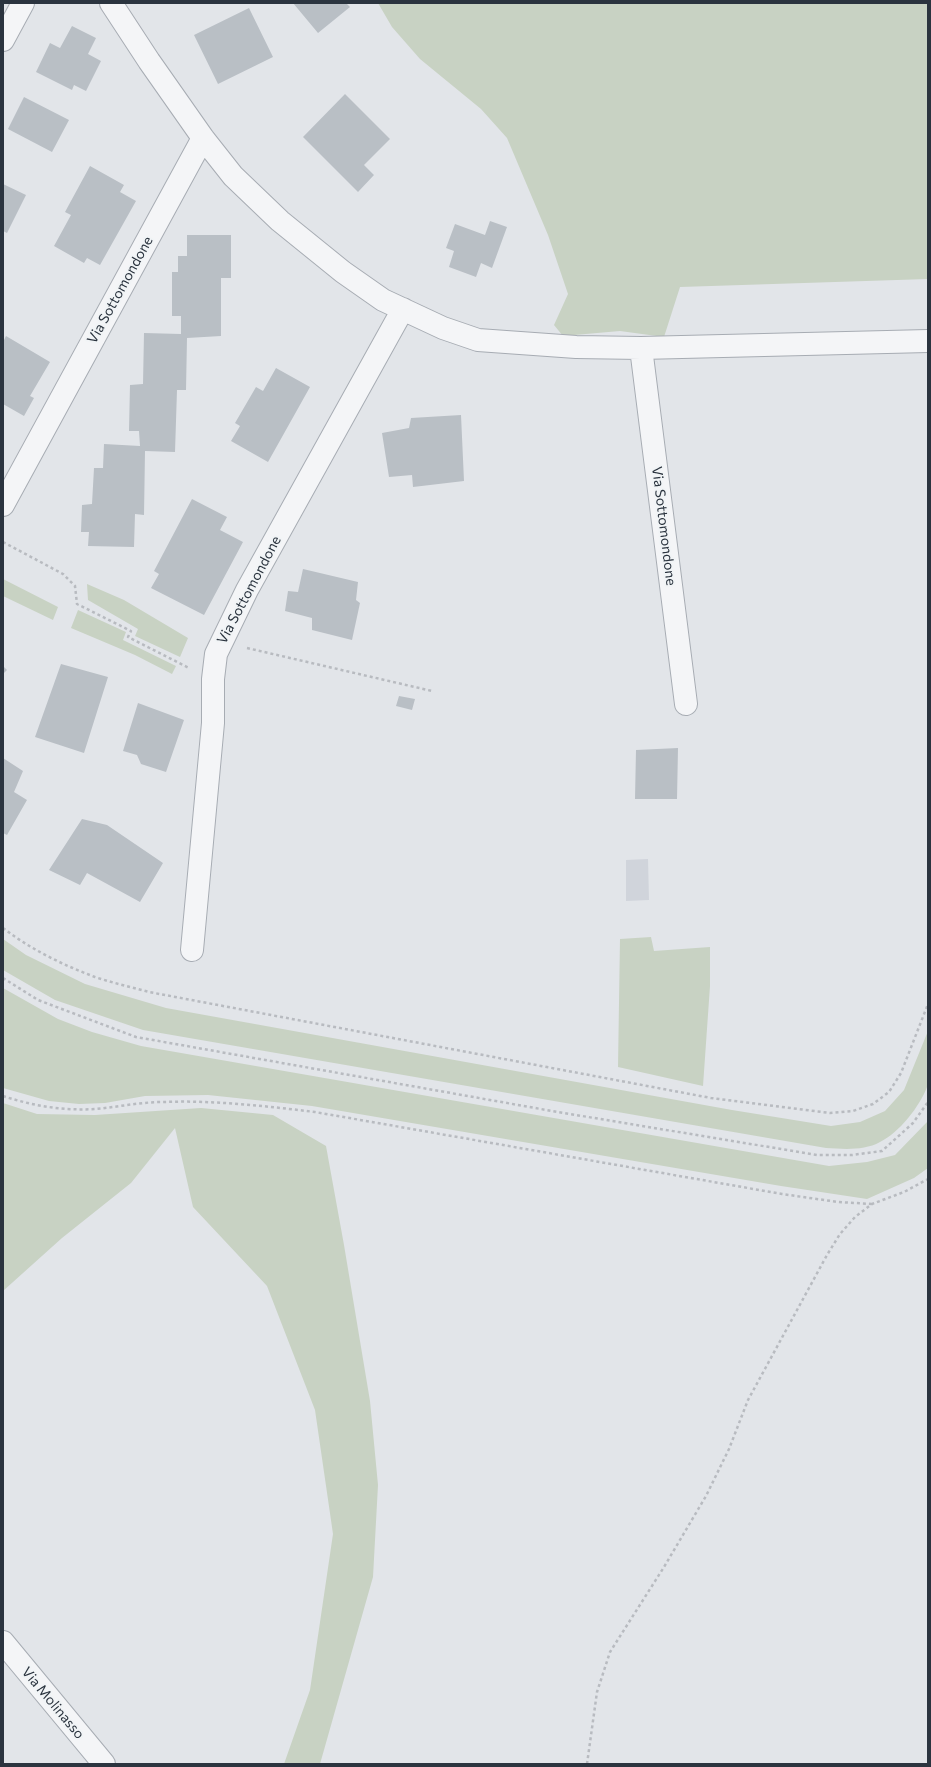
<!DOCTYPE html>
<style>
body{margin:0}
#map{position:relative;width:931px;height:1767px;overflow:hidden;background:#e2e5e9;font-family:Commissioner,sans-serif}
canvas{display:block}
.frame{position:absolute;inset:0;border:4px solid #2b343f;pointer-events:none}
</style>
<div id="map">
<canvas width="931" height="1767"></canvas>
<div class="frame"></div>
</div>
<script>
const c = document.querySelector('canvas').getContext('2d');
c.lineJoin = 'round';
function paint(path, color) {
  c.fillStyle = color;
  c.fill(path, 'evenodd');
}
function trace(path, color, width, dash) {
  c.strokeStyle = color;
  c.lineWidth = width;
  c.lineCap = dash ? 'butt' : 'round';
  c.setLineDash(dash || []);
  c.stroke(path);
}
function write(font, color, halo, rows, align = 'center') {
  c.font = font + ' Commissioner,sans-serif';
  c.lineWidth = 4;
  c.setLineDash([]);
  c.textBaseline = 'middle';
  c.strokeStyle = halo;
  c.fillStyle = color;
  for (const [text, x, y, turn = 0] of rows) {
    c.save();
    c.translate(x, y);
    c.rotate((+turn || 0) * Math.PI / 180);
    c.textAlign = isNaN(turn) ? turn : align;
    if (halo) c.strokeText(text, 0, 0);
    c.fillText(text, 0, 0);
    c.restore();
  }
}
const built = new Path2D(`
 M 648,859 L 649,900 L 626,901 L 626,860 Z`);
const green = new Path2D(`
 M 378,3 L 928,3 L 928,279 L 680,287 L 664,337 L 620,331 L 563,336 L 554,325 L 568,294 L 548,235 L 507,138 L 481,109 L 420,59 L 392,27 Z
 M 3,579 L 58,607 L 53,620 L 3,596 Z
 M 87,584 L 124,600 L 188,638 L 180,657 L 135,636 L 138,629 L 88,600 Z
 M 78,610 L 126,632 L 123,640 L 176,666 L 172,674 L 135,655 L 71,628 Z
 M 651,937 L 654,951 L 710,947 L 710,986 L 703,1086 L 618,1067 L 620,939 Z
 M 3,939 L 26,955 L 85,984 L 166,1008 L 732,1110 L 831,1126 L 860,1122 L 885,1111 L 904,1090 L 928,1031 C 928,1042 930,1078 927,1087 C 920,1106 899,1133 880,1142 C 864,1151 843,1149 826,1148 L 143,1030 L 55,1000 L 3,970 Z
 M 3,988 L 58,1019 L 92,1032 L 141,1046 L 829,1166 L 867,1162 L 895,1155 L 928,1121 L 928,1168 L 914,1178 L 867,1199 L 781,1186 L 312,1106 L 208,1095 L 145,1096 L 105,1103 L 79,1104 L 49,1101 L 3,1088 Z
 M 3,1103 L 37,1114 L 95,1115 L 201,1108 L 273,1115 L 326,1146 L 344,1245 L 370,1401 L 378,1485 L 373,1577 L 320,1764 L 284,1764 L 310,1690 L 333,1534 L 315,1410 L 267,1286 L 193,1207 L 175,1128 L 131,1183 L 62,1238 L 3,1291 Z`);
const building = new Path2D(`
 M 293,3 L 346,3 L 350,7 L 318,33 Z
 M 249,8 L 273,57 L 218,84 L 194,35 Z
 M 72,26 L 96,38 L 88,54 L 101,61 L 86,91 L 74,85 L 72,90 L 36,72 L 50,43 L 60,48 Z
 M 345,94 L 390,139 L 364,165 L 374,175 L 358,192 L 303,137 Z
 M 24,97 L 69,120 L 52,152 L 8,129 Z
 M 90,166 L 124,185 L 120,192 L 136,201 L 100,265 L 87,258 L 84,263 L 54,246 L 71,215 L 65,212 Z
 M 3,184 L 26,195 L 7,233 L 3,231 Z
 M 490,221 L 507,227 L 492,268 L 481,263 L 476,277 L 449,267 L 454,251 L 446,248 L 455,224 L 485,235 Z
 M 187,235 L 231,235 L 231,278 L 221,278 L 221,336 L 187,338 L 186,390 L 177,390 L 175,452 L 145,451 L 144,515 L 135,514 L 134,547 L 88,546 L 89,532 L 81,532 L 82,505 L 92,504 L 94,468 L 103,468 L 104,444 L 140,446 L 139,431 L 129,431 L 130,385 L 143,384 L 144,333 L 181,334 L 181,316 L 172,316 L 172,272 L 178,272 L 178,256 L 187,256 Z
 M 6,336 L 50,362 L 30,396 L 34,398 L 24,416 L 3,404 L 3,342 Z
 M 276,368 L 310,387 L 268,462 L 231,441 L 240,426 L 235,423 L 256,387 L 263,391 Z
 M 461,415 L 464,481 L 413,487 L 412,475 L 389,477 L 382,433 L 409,428 L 411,418 Z
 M 192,499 L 227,517 L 220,530 L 243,542 L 204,615 L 151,588 L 159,574 L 154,571 Z
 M 303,569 L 358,582 L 356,600 L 360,603 L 352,640 L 312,630 L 312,618 L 285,611 L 288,591 L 298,592 Z
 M 61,664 L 108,677 L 84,753 L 35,737 Z
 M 3,666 L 7,670 L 3,674 Z
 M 399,696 L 415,699 L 412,710 L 396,706 Z
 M 138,703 L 184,720 L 166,772 L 141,764 L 137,755 L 123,751 Z
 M 678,748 L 677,799 L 635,799 L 636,750 Z
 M 3,758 L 23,771 L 14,792 L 27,800 L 7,835 L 3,833 Z
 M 82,819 L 107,825 L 163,863 L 140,902 L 87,873 L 80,885 L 49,870 Z`);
const path = new Path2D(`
 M 3,542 L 63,574 L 75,586 L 77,604 L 131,631 L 128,637 L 189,668
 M 247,648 L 432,691
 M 3,928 C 30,949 63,965 95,977 C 113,983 131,987 149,992 L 711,1098 L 830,1113 L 853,1111 L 873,1104 L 889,1092 L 901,1073 L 928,1004
 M 3,978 L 38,1000 L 136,1037 L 552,1111 L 817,1155 L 852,1155 L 882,1151 L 913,1123 L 928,1102
 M 3,1096 C 33,1106 64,1111 96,1109 C 118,1107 140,1102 163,1102 C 213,1100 265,1106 315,1112 L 782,1194 L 838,1202 L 872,1204
 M 587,1764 L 597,1692 L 610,1652 L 664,1567 L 706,1496 L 729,1449 L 748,1400 L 827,1255 L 840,1234 L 855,1217 L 872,1204 L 904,1192 L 928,1179`);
const street = new Path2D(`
 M 111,3 L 149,61 L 203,138 L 233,176 L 280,221 L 343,272 L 383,300 L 443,328 L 478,340 L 576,347 L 641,348 L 928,341
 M 3,40 L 23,3
 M 641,348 L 686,704
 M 3,505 L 203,138
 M 192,950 L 213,723 L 213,679 L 216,654 L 247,590 L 403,309
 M 3,1642 L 104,1764`);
const streetNames = [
 ["Via Sottomondone",120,290,-61],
 ["Via Sottomondone",664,526,83],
 ["Via Sottomondone",249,590,-62],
 ["Via Molinasso",53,1703,50]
];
paint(built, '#d0d4db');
paint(green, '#c8d2c3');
paint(building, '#b9bfc5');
trace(street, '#a7acb3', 24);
trace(path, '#b8bbc0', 2.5, [3, 3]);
trace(street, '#f4f5f7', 22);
write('14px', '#2b343f', '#f1f4f6', streetNames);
</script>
